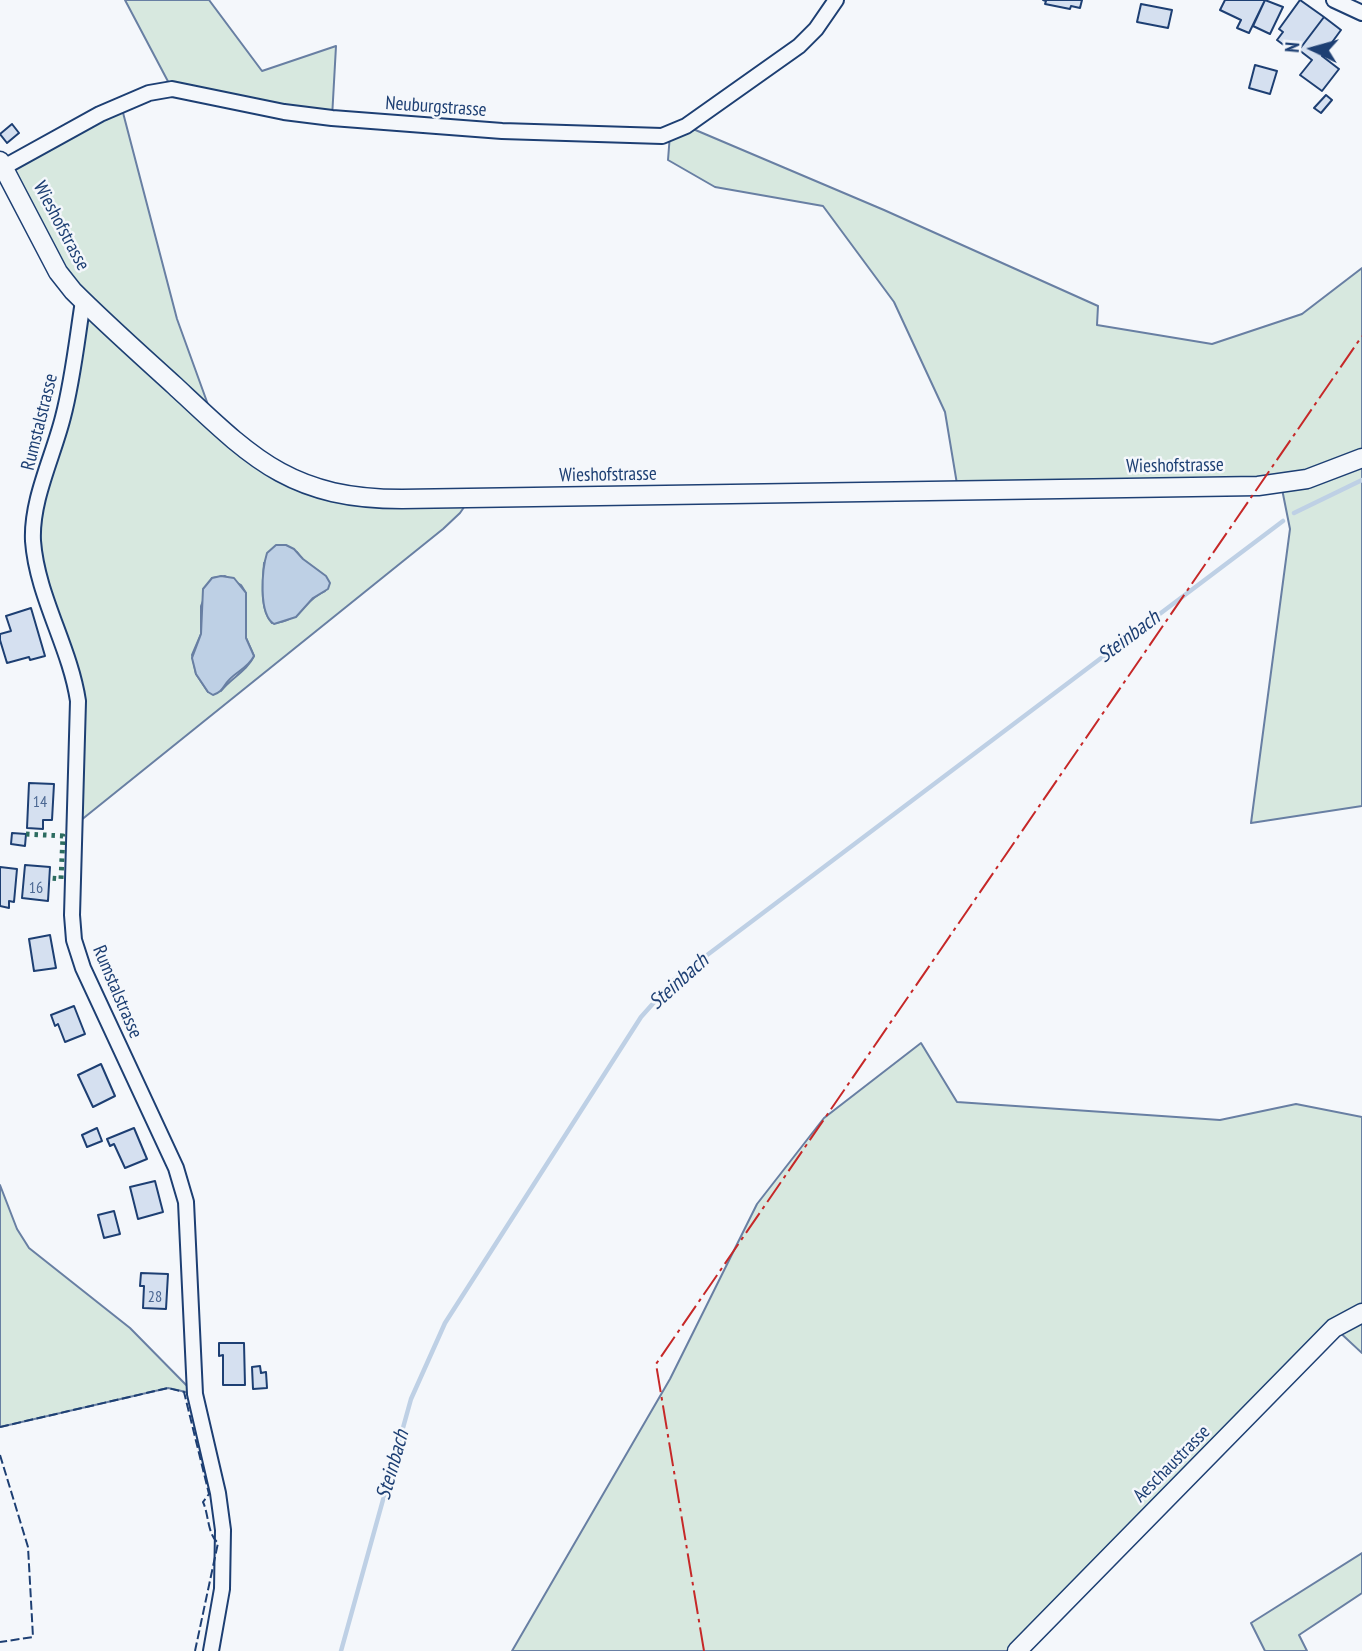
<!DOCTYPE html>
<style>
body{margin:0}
#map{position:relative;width:1362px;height:1651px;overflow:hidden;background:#f4f7fb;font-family:"PT Sans Narrow",sans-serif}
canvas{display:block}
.north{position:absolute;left:1278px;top:14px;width:70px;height:70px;-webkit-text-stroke:5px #f4f7fb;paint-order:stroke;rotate:275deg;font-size:19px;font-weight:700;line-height:28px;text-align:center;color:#1d3f73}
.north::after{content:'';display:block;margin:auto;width:24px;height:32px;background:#1d3f73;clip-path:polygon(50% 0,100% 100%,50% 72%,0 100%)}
</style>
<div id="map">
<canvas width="1362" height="1651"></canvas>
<div class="north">N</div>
</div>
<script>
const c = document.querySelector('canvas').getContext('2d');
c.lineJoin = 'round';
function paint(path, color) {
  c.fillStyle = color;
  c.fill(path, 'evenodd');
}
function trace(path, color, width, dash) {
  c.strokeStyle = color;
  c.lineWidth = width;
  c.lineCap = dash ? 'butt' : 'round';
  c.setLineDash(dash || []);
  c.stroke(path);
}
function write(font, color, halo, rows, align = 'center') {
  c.font = font + ' "PT Sans Narrow",sans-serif';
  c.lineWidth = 5;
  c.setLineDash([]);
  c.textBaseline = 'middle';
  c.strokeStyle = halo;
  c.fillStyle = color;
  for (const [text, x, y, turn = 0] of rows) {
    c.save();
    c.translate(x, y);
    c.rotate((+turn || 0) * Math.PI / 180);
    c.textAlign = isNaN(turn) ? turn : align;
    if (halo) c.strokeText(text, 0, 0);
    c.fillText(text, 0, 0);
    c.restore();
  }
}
const green = new Path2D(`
 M 125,0 L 209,0 L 262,71 L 336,46 L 332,118 L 172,89 Z
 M 121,105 L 177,319 L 215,424 L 312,486 L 471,497 L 460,513 L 443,529 L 75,825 L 79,715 L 34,548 L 83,301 L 4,167 ZM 297,552 L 302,559 L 321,573 L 325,591 C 302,601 301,622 272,623 C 259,609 263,581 264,563 ZM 225,576 L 241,585 L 246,593 L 246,638 L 254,656 C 247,671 231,678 221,691 L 208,692 L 196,674 L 192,655 L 201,634 L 201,606 L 212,578 Z
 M 686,126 L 884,210 L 1098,306 L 1097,325 L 1212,344 L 1302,314 L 1362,268 L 1362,806 L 1251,823 L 1290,529 L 1281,484 L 958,490 L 945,412 L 894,302 L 823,206 L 715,187 L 668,160 L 670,134 Z
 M 921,1043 L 957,1102 L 1220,1120 L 1296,1104 L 1362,1117 L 1362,1353 L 1335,1328 L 1017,1651 L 512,1651 L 670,1379 L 757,1204 L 824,1118 Z
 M 0,1185 L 17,1229 L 29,1248 L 130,1328 L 195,1394 L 168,1388 L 0,1427 Z
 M 1362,1553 L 1362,1593 L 1299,1635 L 1307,1651 L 1265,1651 L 1251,1623 Z`);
const water = new Path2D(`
 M 276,545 L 286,545 L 294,549 L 303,559 L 326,576 L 330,583 L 328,589 L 313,598 L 296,617 L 274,624 C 258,614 262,569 267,553 Z
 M 221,576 L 234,578 L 246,593 L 246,638 L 254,656 C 248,668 237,671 229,680 C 223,686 223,692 213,695 L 208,692 L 196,674 L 192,658 L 201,634 L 203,589 L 212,578 Z`);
const stream = new Path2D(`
 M 1294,513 L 1362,480
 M 341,1651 L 411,1399 L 445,1323 L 641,1017 L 674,980 L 1283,521`);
const building = new Path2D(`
 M 1043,0 L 1082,0 L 1080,8 L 1071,6 L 1070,9 L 1045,4 L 1046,1 Z
 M 1225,0 L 1265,0 L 1249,33 L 1237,28 L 1241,20 L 1220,10 Z
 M 1265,0 L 1283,7 L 1270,34 L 1253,26 Z
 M 1300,0 L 1324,17 L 1299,50 L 1288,42 L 1285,46 L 1277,40 L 1283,32 L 1279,29 Z
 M 1141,4 L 1172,10 L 1168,28 L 1137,22 Z
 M 1324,17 L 1341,30 L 1322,56 L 1339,69 L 1322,91 L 1300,75 L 1312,60 L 1299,50 Z
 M 1255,65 L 1277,71 L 1270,94 L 1249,88 Z
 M 1326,95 L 1332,100 L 1321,113 L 1314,108 Z
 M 12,124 L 19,133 L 7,143 L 0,134 Z
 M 31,608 L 45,656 L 30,660 L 29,657 L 7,663 L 0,640 L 0,634 L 11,631 L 6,616 Z
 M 29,783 L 54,784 L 52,820 L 43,820 L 43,829 L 27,828 Z
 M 12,833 L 26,834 L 25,846 L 11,844 Z
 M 25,865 L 50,867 L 48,901 L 22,898 Z
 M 0,867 L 17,869 L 14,902 L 9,901 L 9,908 L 0,906 Z
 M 50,935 L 56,968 L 34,971 L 29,939 Z
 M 74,1006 L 85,1034 L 65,1042 L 58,1024 L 55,1026 L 51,1015 Z
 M 101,1064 L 115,1096 L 93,1107 L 78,1075 Z
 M 97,1128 L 102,1141 L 87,1147 L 82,1135 Z
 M 134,1128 L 147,1159 L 125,1168 L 114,1144 L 110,1146 L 107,1139 Z
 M 155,1181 L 163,1212 L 138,1219 L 130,1187 Z
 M 114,1211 L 120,1234 L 104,1238 L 98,1215 Z
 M 141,1273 L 168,1274 L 166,1309 L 143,1308 L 144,1286 L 140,1286 Z
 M 219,1343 L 244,1343 L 245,1385 L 223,1385 L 223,1355 L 219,1356 Z
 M 260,1366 L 261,1373 L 266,1372 L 267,1388 L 253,1389 L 252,1367 Z`);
const minor = new Path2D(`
 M 1334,0 L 1362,13
 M 4,167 L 100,114 L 149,93 L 172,89 L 284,112 L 332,118 L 502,131 L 662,136 L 686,126 L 799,46 L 816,29 L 836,0
 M 83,301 C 77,339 73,379 63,417 C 53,457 31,500 33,541 C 37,596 70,647 78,701 L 72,915 L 74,940 L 83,968 L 176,1168 L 186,1202 L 195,1394 L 218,1493 L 223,1530 L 222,1589 L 211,1651`);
const tertiary = new Path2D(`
 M 0,161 L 58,272 L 73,291 C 106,324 141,355 175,386 C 252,458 290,499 402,499 L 1258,486 L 1307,479 L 1362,458
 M 1017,1651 L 1334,1328 L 1362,1313`);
const hedge = new Path2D(`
 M 26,834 L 63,836 L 61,879 L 50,878`);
const fence = new Path2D(`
 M 0,1427 L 168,1388 L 184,1392 L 209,1494 L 203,1502 C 209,1515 207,1533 218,1543 L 195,1651
 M 0,1455 L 28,1547 L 33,1637 L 0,1642`);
const power = new Path2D(`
 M 704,1651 L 656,1364 L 1362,336`);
const numberNames = [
 ["14",40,802],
 ["16",36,888],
 ["28",155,1297]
];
const streetNames = [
 ["Neuburgstrasse",436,107,4],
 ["Wieshofstrasse",61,226,62],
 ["Rumstalstrasse",40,422,-76],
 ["Wieshofstrasse",1175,466,-1],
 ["Wieshofstrasse",608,475,-1],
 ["Rumstalstrasse",117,992,67],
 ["Aeschaustrasse",1172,1464,-45]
];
const waterNames = [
 ["Steinbach",1129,637,-37],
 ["Steinbach",679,982,-42],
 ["Steinbach",393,1465,-74]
];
paint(green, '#d7e8df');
trace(green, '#687fa3', 2);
paint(water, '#bed0e5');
trace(water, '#687fa3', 2);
trace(stream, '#bed0e5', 4.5);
paint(building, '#d5e0f0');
trace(building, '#1d3f73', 2);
trace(minor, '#1d3f73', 18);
trace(tertiary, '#1d3f73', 21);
trace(minor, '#f4f7fb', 14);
trace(tertiary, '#f4f7fb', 18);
trace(hedge, '#2c6c60', 5, [3.5, 5]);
trace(fence, '#1d3f73', 2, [9, 3.5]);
trace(power, '#c62828', 2, [24, 5, 3.5, 5]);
write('16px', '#4b6792', null, numberNames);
write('19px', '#1d3f73', '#f4f7fb', streetNames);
write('italic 21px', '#1d3f73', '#f4f7fb', waterNames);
</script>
